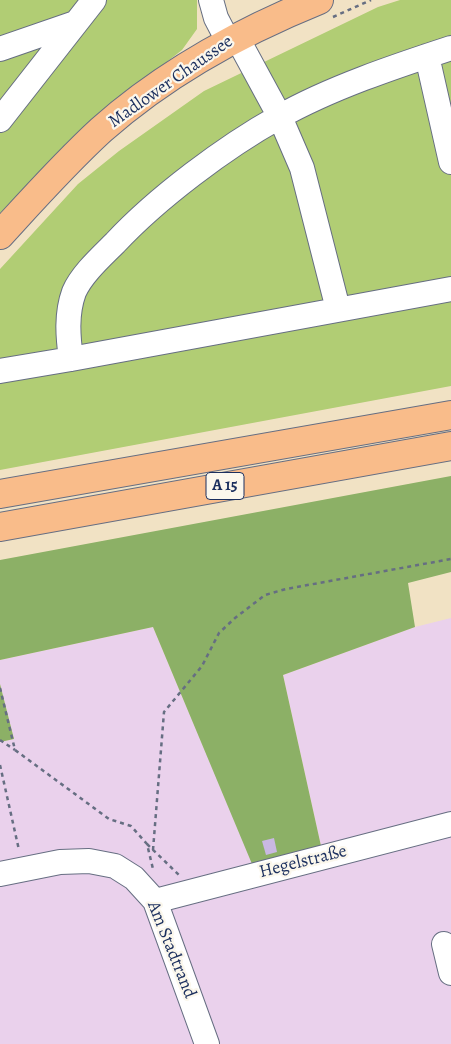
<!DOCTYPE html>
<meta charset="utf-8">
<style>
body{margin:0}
canvas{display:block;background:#f1e2c4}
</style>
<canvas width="451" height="1044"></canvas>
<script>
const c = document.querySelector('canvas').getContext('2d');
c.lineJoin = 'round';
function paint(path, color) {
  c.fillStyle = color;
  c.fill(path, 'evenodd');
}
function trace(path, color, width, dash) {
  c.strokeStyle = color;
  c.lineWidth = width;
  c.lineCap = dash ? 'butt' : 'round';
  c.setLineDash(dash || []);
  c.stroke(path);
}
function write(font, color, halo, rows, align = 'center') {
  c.font = font + ' Alegreya,serif';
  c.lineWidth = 4.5;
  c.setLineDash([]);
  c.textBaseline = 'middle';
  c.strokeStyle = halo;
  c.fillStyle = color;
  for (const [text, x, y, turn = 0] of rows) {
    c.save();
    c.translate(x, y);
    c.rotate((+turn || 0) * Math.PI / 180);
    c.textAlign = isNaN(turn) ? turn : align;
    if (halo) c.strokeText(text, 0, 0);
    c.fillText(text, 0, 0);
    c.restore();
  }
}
const built = new Path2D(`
 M 451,618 L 451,1044 L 0,1044 L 0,742 L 14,739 L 0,684 L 0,660 L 153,627 L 252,863 L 321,846 L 283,675 L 415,627 Z`);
const green = new Path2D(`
 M 0,0 L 197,0 L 197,29 L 182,50 L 145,79 L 0,213 Z
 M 400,0 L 451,0 L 451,386 L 0,470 L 0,269 L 78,184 L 119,151 L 204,91 L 378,7 Z`);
const forest = new Path2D(`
 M 451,476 L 451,572 L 408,583 L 415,627 L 283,675 L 321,846 L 252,864 L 153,627 L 0,660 L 0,560 Z
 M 0,684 L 14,739 L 0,742 Z`);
const building = new Path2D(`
 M 274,838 L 277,852 L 266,855 L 262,841 Z`);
const path = new Path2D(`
 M 333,17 L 371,0
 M 0,688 L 15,750 L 109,819 L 131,826 L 147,844 L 153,869
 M 0,740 L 15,750
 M 0,765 L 19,850
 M 147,844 L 179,875
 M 153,850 L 164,712 L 202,666 L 219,633 L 235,618 L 265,595 L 286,589 L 451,559`);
const minor = new Path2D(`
 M 211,0 L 216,18 L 228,41
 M 236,36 L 280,117 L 302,168 L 338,309
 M 451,48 C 396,66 330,88 279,117 C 225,147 157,198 115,243 C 101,257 82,274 74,292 C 66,314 68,337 71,359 L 451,289
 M 0,49 L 75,23
 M 427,56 L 451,162
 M 0,120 L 94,0
 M 0,371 L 71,359
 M 0,874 L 60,862 L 89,861 L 115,866 L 134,878 L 155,901 L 207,1044
 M 155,901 L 451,824
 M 444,944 L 451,973`);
const major = new Path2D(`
 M 0,235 C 33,199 65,163 101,130 C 165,73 240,32 319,0`);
const highway = new Path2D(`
 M 0,494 L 451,415
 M 0,527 L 451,446`);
const shields = [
 [225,486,38]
];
const shieldNames = [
 ["A 15",225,486]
];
const streetNames = [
 ["Madlower Chaussee",171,82,-35],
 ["Hegelstraße",303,862,-14],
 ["Am Stadtrand",171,950,68]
];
paint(built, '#ead1ec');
paint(green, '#b1cd74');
paint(forest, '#8cb066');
paint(building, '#c9b8e2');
trace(minor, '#666e82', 26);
trace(major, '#666e82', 30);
trace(highway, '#666e82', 30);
trace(path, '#666e82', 2.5, [4, 4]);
trace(minor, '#fff', 24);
trace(major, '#f9bc8a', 28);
trace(highway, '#f9bc8a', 28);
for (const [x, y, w] of shields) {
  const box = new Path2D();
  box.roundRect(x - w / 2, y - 13.5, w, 27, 4);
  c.fillStyle = '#fbf7ec';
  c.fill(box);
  trace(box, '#1b2f5e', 1);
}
write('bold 16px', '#1b2f5e', null, shieldNames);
write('18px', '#1b2f5e', '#fbf7ec', streetNames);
</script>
